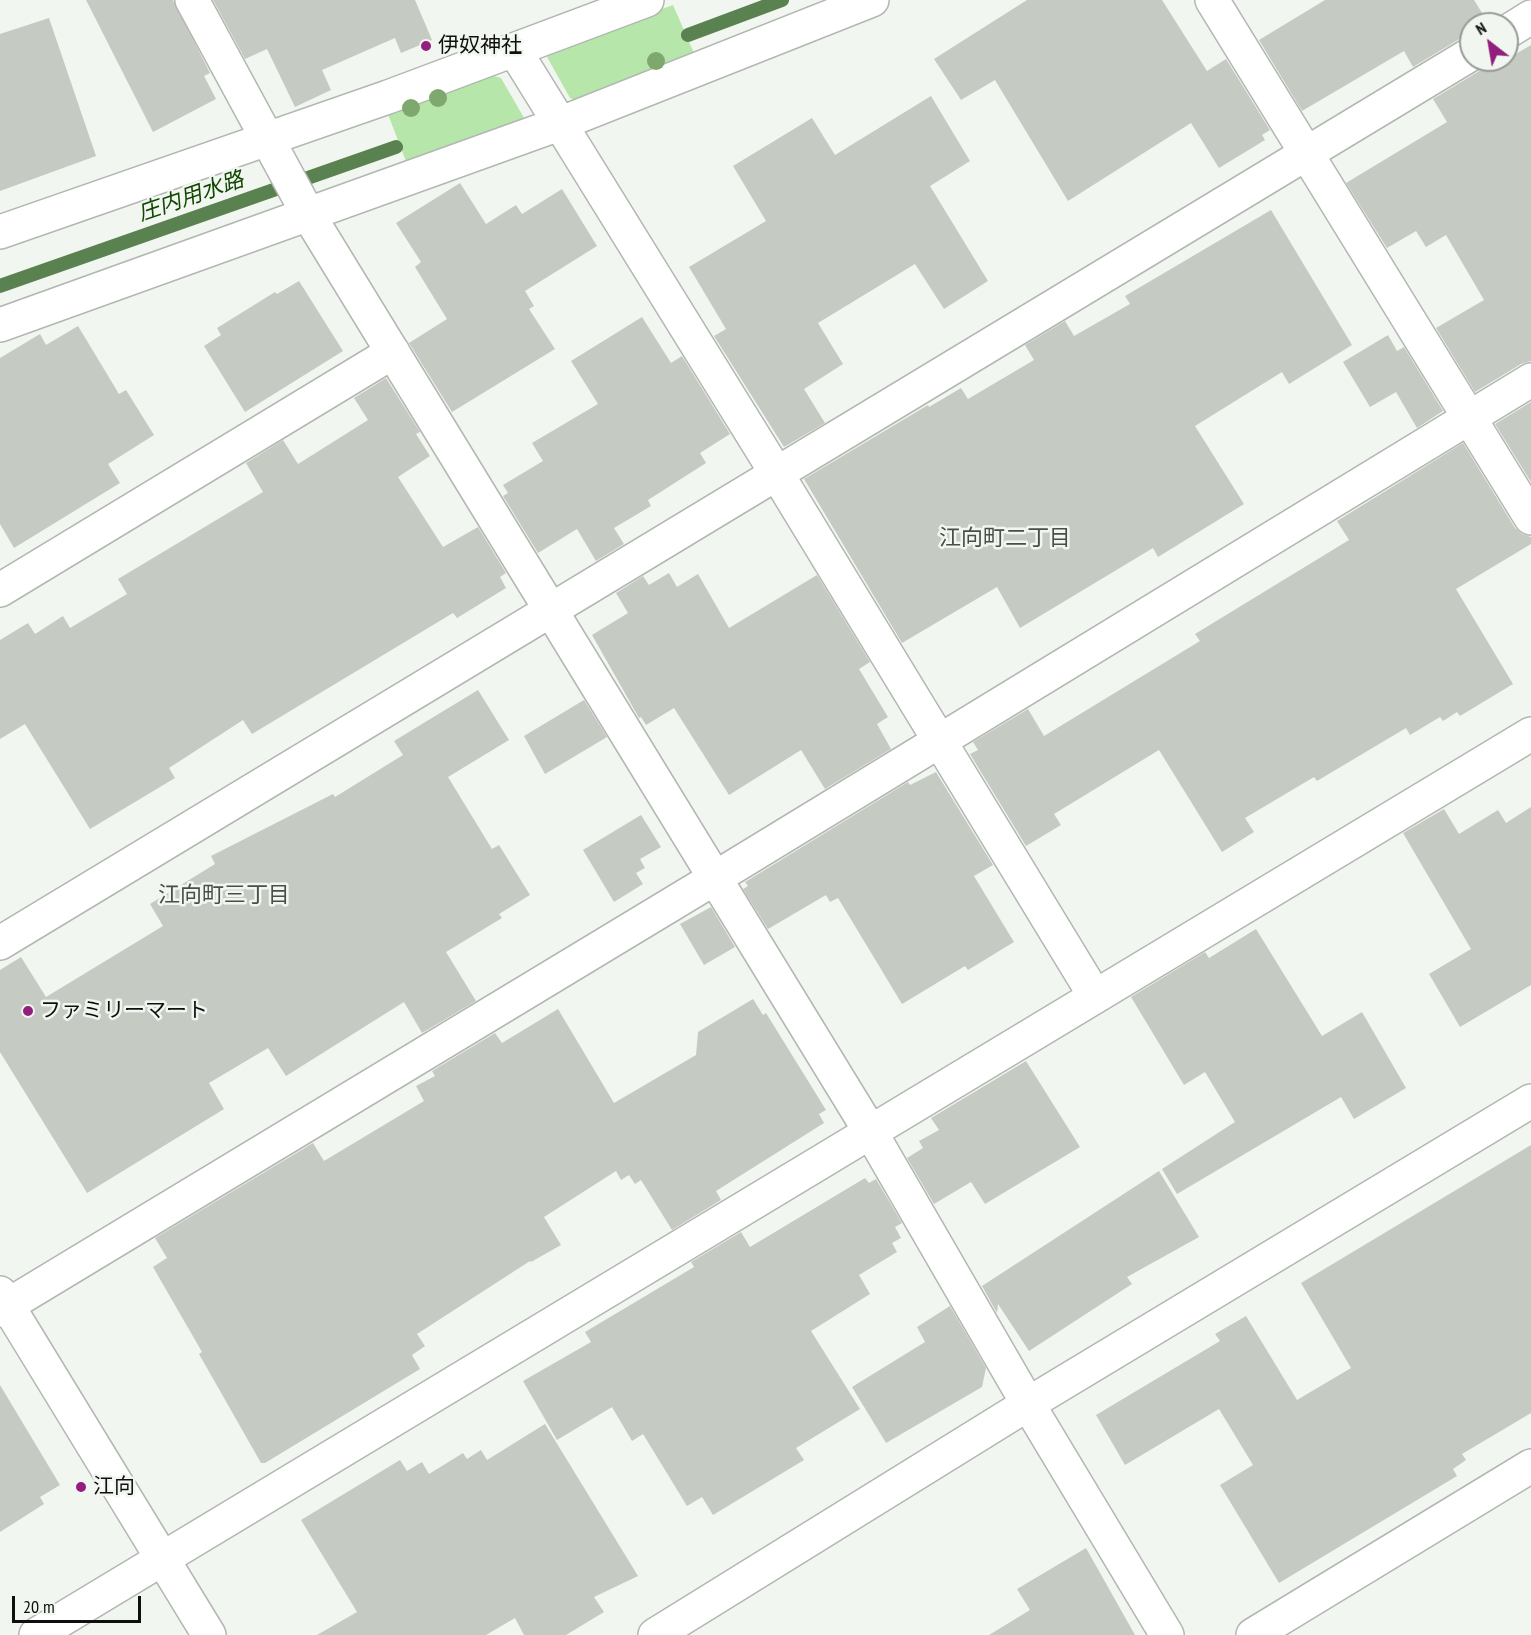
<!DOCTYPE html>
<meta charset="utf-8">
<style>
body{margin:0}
#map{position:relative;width:1531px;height:1635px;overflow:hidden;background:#f1f7f0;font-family:"PT Sans Narrow",sans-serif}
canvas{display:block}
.north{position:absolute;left:1459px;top:12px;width:60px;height:60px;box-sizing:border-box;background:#f1f7f0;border:2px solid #979b96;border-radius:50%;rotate:329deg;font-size:16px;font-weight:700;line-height:24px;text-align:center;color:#0f100e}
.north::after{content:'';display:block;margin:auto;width:21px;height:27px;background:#921f7e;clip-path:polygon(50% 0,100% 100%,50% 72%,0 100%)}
.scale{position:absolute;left:12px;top:1596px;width:129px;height:27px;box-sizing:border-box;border:3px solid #0f100e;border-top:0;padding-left:8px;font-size:18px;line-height:21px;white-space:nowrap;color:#0f100e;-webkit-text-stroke:4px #f1f7f0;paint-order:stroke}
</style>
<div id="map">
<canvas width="1531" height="1635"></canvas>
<div class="north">N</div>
<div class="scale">20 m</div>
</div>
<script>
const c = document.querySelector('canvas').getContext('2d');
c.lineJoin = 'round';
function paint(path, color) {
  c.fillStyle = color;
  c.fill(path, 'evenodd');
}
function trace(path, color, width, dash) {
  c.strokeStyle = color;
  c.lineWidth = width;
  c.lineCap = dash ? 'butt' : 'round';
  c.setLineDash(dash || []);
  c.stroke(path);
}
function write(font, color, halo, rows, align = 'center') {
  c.font = font + ' "PT Sans Narrow","Noto Sans JP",sans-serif';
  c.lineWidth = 5;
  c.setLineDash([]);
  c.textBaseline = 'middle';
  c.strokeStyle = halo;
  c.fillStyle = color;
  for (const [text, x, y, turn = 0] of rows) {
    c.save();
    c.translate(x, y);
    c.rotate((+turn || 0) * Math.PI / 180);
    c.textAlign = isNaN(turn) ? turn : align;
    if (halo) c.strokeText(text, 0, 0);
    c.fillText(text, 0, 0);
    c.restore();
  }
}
const green = new Path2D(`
 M 673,5 L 694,53 L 577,101 L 570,98 L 547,57 L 559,46 Z
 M 488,74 L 501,78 L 527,123 L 407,164 L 386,109 Z`);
const stream = new Path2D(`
 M 688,35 L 782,0
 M 0,286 L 396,147`);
const building = new Path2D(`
 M 86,0 L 173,0 L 210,73 L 204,76 L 216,99 L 153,132 Z
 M 213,0 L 415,0 L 432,40 L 401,53 L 395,38 L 322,70 L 331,90 L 295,107 L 267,49 L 245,59 Z
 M 1027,0 L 1162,0 L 1207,71 L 1226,59 L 1270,130 L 1262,135 L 1265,140 L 1219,168 L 1191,123 L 1068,201 L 995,80 L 961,100 L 934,59 Z
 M 1325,0 L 1474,0 L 1489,24 L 1471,24 L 1471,35 L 1461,38 L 1413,67 L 1404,51 L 1302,111 L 1259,40 Z
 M 49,18 L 96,156 L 0,191 L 0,34 Z
 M 1531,45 L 1531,361 L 1521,364 L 1475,392 L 1436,328 L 1484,300 L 1446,235 L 1426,247 L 1416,231 L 1387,248 L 1346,183 L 1447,122 L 1433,99 L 1481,70 L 1488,60 L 1507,60 L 1507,55 L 1509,58 Z
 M 931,96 L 970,161 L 930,186 L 988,281 L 944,309 L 915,264 L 818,323 L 843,364 L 804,389 L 825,423 L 784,447 L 714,336 L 726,329 L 689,267 L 766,221 L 733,166 L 812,118 L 835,155 Z
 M 460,183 L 486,224 L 516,205 L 522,214 L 562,189 L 597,246 L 525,291 L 534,306 L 529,309 L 555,349 L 452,412 L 409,343 L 447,319 L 415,267 L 421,262 L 396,223 Z
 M 1271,210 L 1352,345 L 1289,384 L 1282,372 L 1195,426 L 1244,504 L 1158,557 L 1153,548 L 1020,628 L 997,587 L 902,643 L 804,479 L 928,405 L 929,407 L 961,388 L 968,399 L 1034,360 L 1025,345 L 1065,321 L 1074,336 L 1130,304 L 1125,296 Z
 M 299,281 L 343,351 L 245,412 L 204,346 L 221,335 L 217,328 L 275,292 L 277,294 Z
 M 642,317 L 671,363 L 682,356 L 730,434 L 700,453 L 706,463 L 648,500 L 651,506 L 614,528 L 624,544 L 596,561 L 577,529 L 538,553 L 503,496 L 508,493 L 503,485 L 543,461 L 532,443 L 598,404 L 571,361 Z
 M 78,326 L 119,394 L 126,390 L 154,435 L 108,464 L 120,483 L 14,548 L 0,524 L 0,358 L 40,334 L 46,345 Z
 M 1388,335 L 1397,351 L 1404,347 L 1443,411 L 1417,428 L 1396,392 L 1370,407 L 1343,362 Z
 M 386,378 L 420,432 L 416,434 L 430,456 L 398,477 L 443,547 L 478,527 L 506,573 L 500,577 L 506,588 L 457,618 L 453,613 L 252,734 L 243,720 L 169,768 L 175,778 L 90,829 L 25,724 L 0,739 L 0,640 L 28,623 L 35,634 L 63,616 L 70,628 L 127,594 L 118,579 L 263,492 L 246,463 L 283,440 L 298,464 L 368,420 L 354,398 Z
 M 1531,402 L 1531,482 L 1495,424 Z
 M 1463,443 L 1515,528 L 1522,534 L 1531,537 L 1531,544 L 1456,589 L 1513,684 L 1460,716 L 1457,712 L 1443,721 L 1440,717 L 1410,735 L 1406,728 L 1317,781 L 1314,777 L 1245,818 L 1254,832 L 1222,852 L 1159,750 L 1054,814 L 1061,825 L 1026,846 L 970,754 L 978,750 L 973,742 L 1028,709 L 1044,736 L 1200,641 L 1195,634 L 1349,540 L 1337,521 Z
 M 669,573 L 677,587 L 698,574 L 729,628 L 817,575 L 870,662 L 859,669 L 888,717 L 877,724 L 891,749 L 825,789 L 801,750 L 729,795 L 674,708 L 646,725 L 641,717 L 639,718 L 592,635 L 628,613 L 616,593 L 643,576 L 649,585 Z
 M 478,690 L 509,740 L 448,777 L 492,849 L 499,845 L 530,895 L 499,914 L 502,918 L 446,952 L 476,1001 L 422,1033 L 404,1002 L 286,1076 L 268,1048 L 209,1083 L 224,1109 L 87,1193 L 0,1052 L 0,970 L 21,957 L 46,997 L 163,926 L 150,904 L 215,864 L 211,856 L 333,794 L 335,797 L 403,755 L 394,741 Z
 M 584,700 L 607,737 L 545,774 L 524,736 Z
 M 936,772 L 993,865 L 974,876 L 1014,942 L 968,970 L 965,966 L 902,1004 L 838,898 L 830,902 L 826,895 L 768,929 L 743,889 L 748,886 L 745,882 L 908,782 L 910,785 Z
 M 1531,807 L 1531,985 L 1460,1027 L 1429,974 L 1471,949 L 1403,833 L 1444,809 L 1459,834 L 1498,810 L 1506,823 Z
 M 641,815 L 661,847 L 640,859 L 645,868 L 636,873 L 643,884 L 614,902 L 583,850 Z
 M 711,907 L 735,947 L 704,965 L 680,924 Z
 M 1256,929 L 1322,1036 L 1362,1012 L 1406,1088 L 1354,1119 L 1341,1097 L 1177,1194 L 1162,1169 L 1235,1122 L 1205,1072 L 1184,1085 L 1131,997 L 1205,952 L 1209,958 Z
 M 753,999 L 763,1015 L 766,1013 L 826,1110 L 819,1114 L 824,1123 L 716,1191 L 721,1200 L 672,1230 L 641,1180 L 635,1184 L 629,1175 L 621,1180 L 616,1171 L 544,1217 L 561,1245 L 531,1262 L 530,1261 L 417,1334 L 425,1346 L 412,1355 L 420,1369 L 265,1463 L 261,1463 L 199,1354 L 202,1352 L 153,1267 L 167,1258 L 155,1238 L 313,1143 L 324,1161 L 424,1101 L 416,1086 L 435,1076 L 432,1071 L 495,1033 L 502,1043 L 558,1009 L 614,1103 L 696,1055 L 698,1032 Z
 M 1026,1061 L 1080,1147 L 985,1204 L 971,1182 L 934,1204 L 907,1158 L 923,1148 L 919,1141 L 939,1130 L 931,1118 Z
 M 1531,1145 L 1531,1413 L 1462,1454 L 1466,1460 L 1453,1469 L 1457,1476 L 1279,1583 L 1220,1485 L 1253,1465 L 1219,1409 L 1125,1465 L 1096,1415 L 1220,1341 L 1215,1334 L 1246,1316 L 1297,1400 L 1351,1368 L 1301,1283 Z
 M 1159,1171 L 1199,1237 L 1127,1277 L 1132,1284 L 1029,1351 L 998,1304 L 997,1313 L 982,1286 Z
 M 865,1178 L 869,1183 L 876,1179 L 902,1223 L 895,1227 L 901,1238 L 892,1243 L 897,1252 L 859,1275 L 870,1294 L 811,1331 L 860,1409 L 796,1448 L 804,1460 L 713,1515 L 702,1497 L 687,1506 L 643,1434 L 632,1441 L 612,1407 L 557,1440 L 523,1381 L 591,1342 L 585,1332 L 694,1267 L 691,1262 L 741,1232 L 750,1247 Z
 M 950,1306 L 986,1368 L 982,1387 L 886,1443 L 852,1387 L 925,1342 L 917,1327 Z
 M 0,1385 L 60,1485 L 40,1497 L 44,1504 L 0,1532 Z
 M 545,1424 L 638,1576 L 594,1597 L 604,1612 L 566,1635 L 524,1635 L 515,1618 L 486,1635 L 317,1635 L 357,1612 L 301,1520 L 400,1460 L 407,1471 L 422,1462 L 429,1474 L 463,1453 L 467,1459 L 481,1450 L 487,1460 Z
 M 1086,1548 L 1135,1635 L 989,1635 L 1030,1610 L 1017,1589 Z`);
const minor = new Path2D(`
 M 192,0 L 308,214 L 870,1131 L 1028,1404 L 1167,1635
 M 1212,0 L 1531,518
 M 1507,32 L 1531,17
 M 515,51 L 777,474 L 1095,996
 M 0,232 L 388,97 L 647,0
 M 0,325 L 559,124 L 872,0
 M 0,590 L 393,352
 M 0,943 L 1471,54
 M 0,1310 L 715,878 L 1531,380
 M 36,1635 L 1531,734
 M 1253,1635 L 1531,1466`);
const tertiary = new Path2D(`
 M 0,1293 L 209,1635
 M 655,1635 L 1028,1404 L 1531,1101`);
const trees = [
 [656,61],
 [438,98],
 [411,108]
];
const markers = [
 [426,46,6,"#921f7e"],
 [28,1011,6,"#921f7e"],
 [81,1487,6,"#921f7e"]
];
const poiNames = [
 ["伊奴神社",438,46],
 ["ファミリーマート",40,1011],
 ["江向",93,1487]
];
const waterNames = [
 ["庄内用水路",191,197,-19]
];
const neighbourhoodNames = [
 ["江向町二丁目",1005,539],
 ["江向町三丁目",224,896]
];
paint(green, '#b6e6aa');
trace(stream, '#5a8150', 14);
paint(building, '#c5cac3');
trace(minor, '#b2b8b1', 36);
trace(tertiary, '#b2b8b1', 36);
trace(minor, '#fff', 33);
trace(tertiary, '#fff', 33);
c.fillStyle = '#7fa86f';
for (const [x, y] of trees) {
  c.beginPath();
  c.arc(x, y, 9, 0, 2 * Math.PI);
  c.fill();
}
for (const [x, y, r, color] of markers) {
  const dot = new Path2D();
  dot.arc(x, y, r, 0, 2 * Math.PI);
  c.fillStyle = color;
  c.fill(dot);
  trace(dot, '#f1f7f0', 2);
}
write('21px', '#0f100e', '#f1f7f0', poiNames, 'left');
write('italic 22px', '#104600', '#f1f7f0', waterNames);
write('22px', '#494e48', '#f1f7f0', neighbourhoodNames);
</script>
